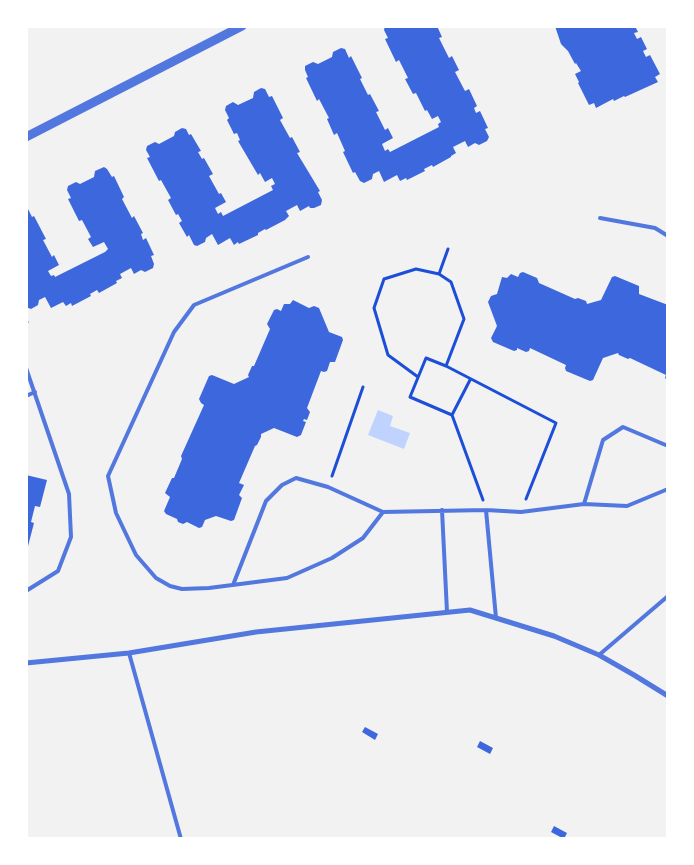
<!DOCTYPE html>
<style>
body{margin:0}
#map{position:relative;width:694px;height:865px;overflow:hidden;background:#f2f2f2;font-family:"Nunito Sans",sans-serif}
canvas{display:block}
.frame{position:absolute;inset:0;border:28px solid #fff;pointer-events:none}
</style>
<div id="map">
<canvas width="694" height="865"></canvas>
<div class="frame"></div>
</div>
<script>
const c = document.querySelector('canvas').getContext('2d');
c.lineJoin = 'round';
function paint(path, color) {
  c.fillStyle = color;
  c.fill(path, 'evenodd');
}
function trace(path, color, width, dash) {
  c.strokeStyle = color;
  c.lineWidth = width;
  c.lineCap = dash ? 'butt' : 'round';
  c.setLineDash(dash || []);
  c.stroke(path);
}
const water = new Path2D(`
 M 378,410 L 393,416 L 390,426 L 410,433 L 404,449 L 368,435 Z`);
const building = new Path2D(`
 M 385,26 L 437,26 L 442,37 L 439,38 L 449,58 L 452,56 L 459,70 L 455,72 L 465,91 L 469,89 L 477,106 L 474,108 L 476,113 L 480,111 L 488,128 L 485,129 L 489,137 L 487,141 L 479,145 L 475,143 L 468,147 L 465,141 L 453,147 L 456,153 L 451,156 L 451,157 L 433,167 L 432,165 L 424,169 L 425,171 L 407,180 L 406,178 L 400,181 L 397,175 L 384,182 L 379,171 L 373,174 L 372,179 L 364,183 L 360,181 L 355,172 L 353,173 L 343,152 L 345,151 L 337,133 L 334,135 L 327,119 L 329,118 L 319,99 L 317,101 L 306,78 L 308,77 L 305,70 L 305,66 L 313,62 L 318,64 L 332,57 L 333,52 L 341,48 L 345,49 L 349,58 L 351,56 L 362,78 L 360,79 L 368,95 L 370,94 L 379,111 L 376,112 L 385,130 L 388,128 L 393,138 L 382,144 L 385,151 L 388,149 L 390,152 L 439,127 L 438,124 L 441,122 L 438,116 L 432,119 L 427,110 L 425,111 L 416,93 L 413,94 L 405,79 L 408,78 L 399,60 L 396,62 L 385,39 L 388,38 L 384,30 Z
 M 555,26 L 635,26 L 638,32 L 634,33 L 637,39 L 641,37 L 647,49 L 643,51 L 646,57 L 650,55 L 660,74 L 655,77 L 658,82 L 625,97 L 624,96 L 614,101 L 613,99 L 596,108 L 594,103 L 589,105 L 578,83 L 579,82 L 575,74 L 581,71 L 576,63 L 575,64 L 568,51 L 561,44 Z
 M 261,88 L 265,89 L 269,97 L 272,96 L 283,118 L 280,120 L 290,138 L 292,137 L 300,152 L 297,153 L 320,191 L 318,192 L 322,200 L 321,205 L 314,208 L 310,208 L 309,206 L 300,211 L 297,205 L 286,211 L 289,216 L 285,220 L 266,230 L 265,229 L 258,233 L 258,235 L 239,244 L 238,242 L 234,245 L 230,238 L 218,245 L 212,234 L 206,238 L 205,242 L 197,246 L 194,245 L 189,235 L 187,237 L 179,223 L 182,221 L 178,214 L 176,215 L 168,200 L 171,198 L 161,180 L 159,181 L 147,158 L 150,157 L 146,150 L 147,146 L 155,142 L 159,144 L 174,136 L 175,132 L 182,128 L 186,129 L 189,135 L 191,134 L 201,151 L 198,152 L 202,159 L 204,158 L 213,174 L 209,176 L 219,194 L 221,193 L 226,202 L 215,208 L 218,214 L 221,212 L 223,216 L 273,190 L 271,186 L 275,184 L 272,178 L 265,182 L 260,173 L 258,175 L 238,141 L 240,140 L 237,133 L 234,134 L 227,120 L 229,118 L 225,110 L 226,106 L 233,102 L 238,105 L 253,98 L 254,92 Z
 M 104,167 L 107,169 L 112,177 L 114,176 L 124,197 L 122,199 L 132,218 L 134,216 L 143,233 L 141,234 L 143,240 L 146,238 L 154,255 L 151,256 L 154,264 L 153,268 L 145,272 L 141,270 L 134,274 L 131,268 L 120,274 L 122,278 L 116,281 L 117,283 L 99,293 L 97,290 L 90,294 L 91,296 L 72,306 L 71,303 L 66,306 L 63,302 L 51,308 L 45,297 L 39,300 L 38,305 L 31,309 L 26,307 L 26,209 L 28,209 L 32,217 L 34,216 L 46,239 L 43,240 L 52,257 L 54,255 L 59,265 L 48,271 L 51,276 L 54,275 L 55,277 L 105,252 L 108,249 L 104,242 L 93,247 L 88,239 L 91,237 L 82,220 L 79,221 L 68,199 L 71,198 L 67,190 L 68,186 L 76,182 L 80,184 L 94,177 L 95,171 Z
 M 523,272 L 537,278 L 539,283 L 575,299 L 578,298 L 586,301 L 587,304 L 601,300 L 612,277 L 615,276 L 639,286 L 639,294 L 668,305 L 668,381 L 665,378 L 666,375 L 630,358 L 628,359 L 619,355 L 618,353 L 603,358 L 593,380 L 590,381 L 566,371 L 565,368 L 566,365 L 530,348 L 529,351 L 526,352 L 517,348 L 517,350 L 514,351 L 493,342 L 491,338 L 497,326 L 488,302 L 491,296 L 497,294 L 502,277 L 507,278 L 511,274 L 518,277 L 520,273 Z
 M 293,300 L 309,308 L 314,306 L 319,308 L 329,332 L 342,337 L 343,340 L 335,362 L 330,362 L 327,371 L 324,372 L 321,371 L 307,408 L 310,412 L 307,420 L 304,419 L 303,421 L 306,422 L 301,435 L 297,437 L 274,428 L 261,434 L 261,437 L 257,445 L 255,446 L 239,483 L 244,485 L 239,495 L 242,498 L 234,520 L 231,521 L 216,516 L 205,520 L 202,527 L 199,528 L 187,522 L 183,524 L 178,522 L 177,519 L 166,514 L 164,511 L 170,497 L 165,493 L 172,478 L 174,478 L 182,459 L 181,456 L 204,405 L 201,403 L 199,399 L 209,376 L 212,375 L 234,384 L 249,377 L 248,375 L 252,366 L 254,366 L 270,329 L 267,324 L 274,310 L 277,309 L 281,311 L 284,304 L 290,304 Z
 M 26,475 L 47,480 L 40,507 L 35,506 L 31,522 L 34,523 L 27,550 Z
 M 365,727 L 378,734 L 375,740 L 362,732 Z
 M 480,741 L 493,748 L 490,754 L 477,747 Z
 M 554,826 L 567,833 L 564,839 L 551,832 Z`);
const path = new Path2D(`
 M 448,249 L 439,274 L 451,282 L 464,319 L 446,366 L 556,423 L 526,499
 M 26,322 L 27,322
 M 446,366 L 426,358 L 410,397 L 452,415
 M 418,377 L 388,355 L 374,308 L 384,279 L 416,269 L 439,274
 M 470,380 L 452,415 L 483,500
 M 332,476 L 363,387`);
const service = new Path2D(`
 M 600,218 L 655,228 L 668,236
 M 308,257 L 194,305 L 174,332 L 108,476 L 116,513 L 136,555 L 156,578 L 170,586 L 182,589 L 209,588 L 287,578 L 332,558 L 363,538 L 383,512
 M 26,368 L 69,494 L 71,537 L 58,571 L 26,591
 M 26,396 L 35,392
 M 584,504 L 603,440 L 623,427 L 668,446
 M 442,510 L 447,612
 M 486,510 L 496,618
 M 233,585 L 266,501 L 282,485 L 296,478 L 328,487 L 383,512 L 486,510 L 521,512 L 584,504 L 627,506 L 668,489
 M 129,653 L 181,839
 M 599,655 L 668,596`);
const minor = new Path2D(`
 M 26,663 L 129,653 L 256,632 L 470,610 L 554,636 L 599,655 L 634,675 L 668,696`);
const tertiary = new Path2D(`
 M 26,137 L 242,26`);
paint(water, '#bfd3fe');
paint(building, '#3d67dc');
trace(path, '#1d4ed8', 3);
trace(service, '#5277de', 4);
trace(minor, '#5277de', 5);
trace(tertiary, '#5277de', 9);
</script>
